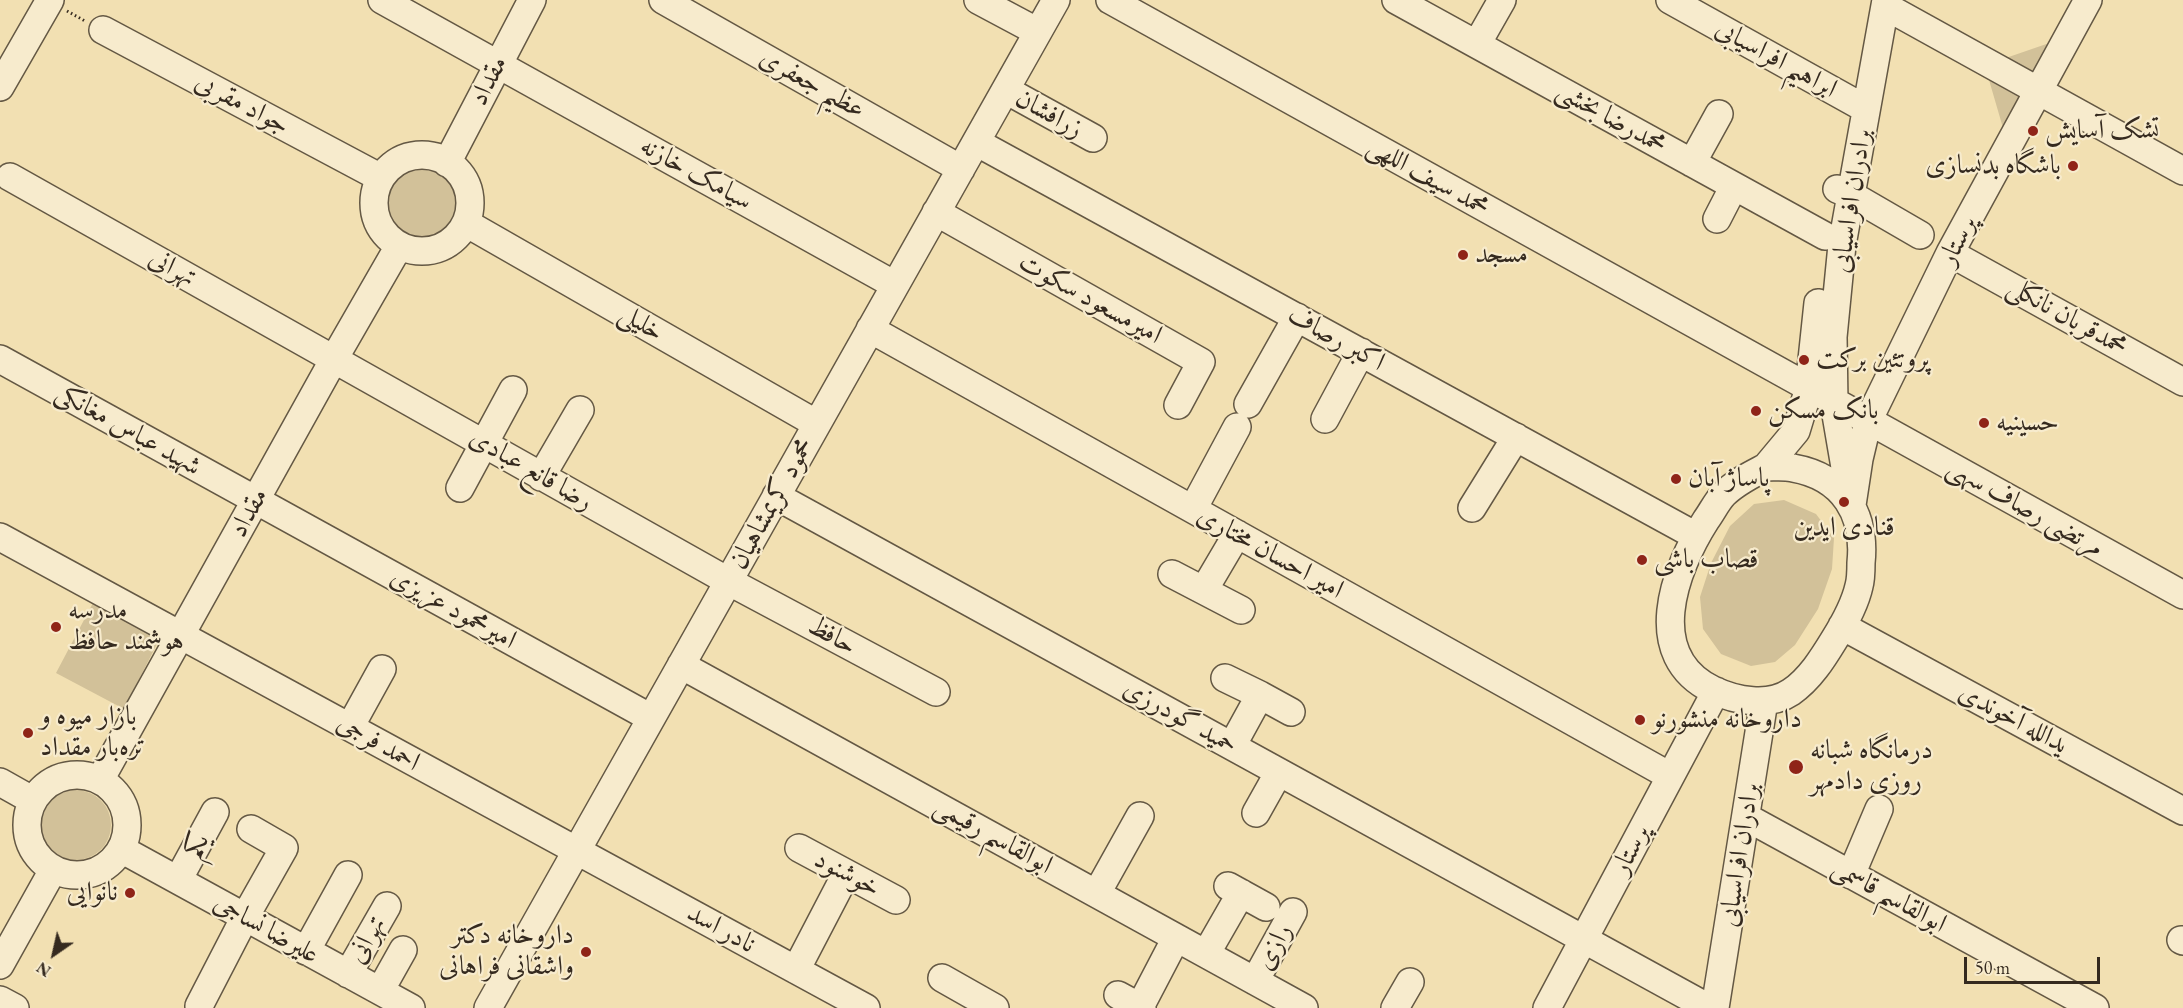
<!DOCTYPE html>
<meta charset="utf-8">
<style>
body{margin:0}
#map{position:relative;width:2183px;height:1008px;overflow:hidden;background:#f2e0b2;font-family:"EB Garamond",serif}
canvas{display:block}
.north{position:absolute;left:24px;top:924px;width:60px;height:60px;-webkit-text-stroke:4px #f7ebcd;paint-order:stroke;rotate:214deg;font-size:16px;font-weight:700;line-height:24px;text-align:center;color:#352a1f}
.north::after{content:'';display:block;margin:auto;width:21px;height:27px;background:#352a1f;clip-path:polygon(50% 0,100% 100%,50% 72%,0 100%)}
.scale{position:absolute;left:1964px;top:957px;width:136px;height:27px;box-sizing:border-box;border:3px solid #352a1f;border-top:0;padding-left:8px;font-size:18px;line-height:21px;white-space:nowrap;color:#352a1f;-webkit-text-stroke:4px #f7ebcd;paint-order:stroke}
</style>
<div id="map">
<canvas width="2183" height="1008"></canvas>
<div class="north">N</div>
<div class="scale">50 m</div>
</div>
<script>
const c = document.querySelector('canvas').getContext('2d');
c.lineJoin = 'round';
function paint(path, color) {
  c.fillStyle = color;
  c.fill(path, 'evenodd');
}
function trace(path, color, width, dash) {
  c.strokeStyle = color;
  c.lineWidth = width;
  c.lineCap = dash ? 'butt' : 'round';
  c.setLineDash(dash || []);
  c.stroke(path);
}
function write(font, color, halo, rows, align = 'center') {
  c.font = font + ' "EB Garamond",Amiri,serif';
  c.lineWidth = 4.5;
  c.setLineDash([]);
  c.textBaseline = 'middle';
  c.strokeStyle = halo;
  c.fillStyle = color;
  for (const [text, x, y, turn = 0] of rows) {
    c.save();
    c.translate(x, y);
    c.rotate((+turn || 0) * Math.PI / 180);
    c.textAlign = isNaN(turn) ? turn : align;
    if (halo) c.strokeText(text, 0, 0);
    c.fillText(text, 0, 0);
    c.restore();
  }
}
const green = new Path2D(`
 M 2058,40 L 2036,79 L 2000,60 Z
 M 1987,73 L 2021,94 L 2003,128 Z
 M381 203a40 40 0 1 1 80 0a40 40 0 1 1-80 0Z
 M 1784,500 L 1816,514 L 1834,538 L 1832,569 L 1818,609 L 1795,645 L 1775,662 L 1751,666 L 1721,654 L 1703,629 L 1700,597 L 1711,563 L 1730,526 L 1754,504 Z
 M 94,601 L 161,636 L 124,709 L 56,673 Z
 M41 825a35 35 0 1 1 70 0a35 35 0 1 1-70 0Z`);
const path = new Path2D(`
 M 67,11 L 85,21`);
const minor = new Path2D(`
 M 382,0 L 895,285
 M 663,0 L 961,169
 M 978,0 L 1038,32
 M 1110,0 L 2183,595
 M 1396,0 L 1825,236
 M 1670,0 L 1866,109
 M 1885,6 L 2183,171
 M 103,30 L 381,178
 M 1477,44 L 1502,0
 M 0,87 L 50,0
 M 1006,90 L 1093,138
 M 976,142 L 1696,536
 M374 203a48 48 0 1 1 96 0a48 48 0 1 1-96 0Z
 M 447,163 L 532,0
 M 1692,163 L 1719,114
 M 10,177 L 728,581 L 936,692
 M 1837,189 L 1851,195 L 1920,235
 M 936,212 L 1201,362 L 1178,405
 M 1717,219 L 1734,186
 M 466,223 L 817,424
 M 1950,253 L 2183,382
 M 870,329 L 1670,776
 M 0,359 L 651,718
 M 1248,404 L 1297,317
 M 1325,419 L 1361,352
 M 1766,467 C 1775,467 1785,466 1793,468 C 1844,477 1866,515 1861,563 C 1861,571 1861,579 1859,586 C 1855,604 1844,624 1834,640 C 1823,658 1810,679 1791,692 C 1769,707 1736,701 1713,690 C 1642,656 1674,570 1706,520 C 1712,512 1717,501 1724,494 C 1736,482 1751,475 1766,467 Z
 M 1766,467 L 1796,431 L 1809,388 L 1818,303
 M 541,477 L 580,410
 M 1848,485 L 1834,403 L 1833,337 L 1842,245 L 1886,0
 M 460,488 L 513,390
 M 776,496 L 1709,1008
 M 1852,505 L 1859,459 L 1868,421 L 1950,253 L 2088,0
 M 1472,508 L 1516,437
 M 1193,509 L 1237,427
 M 0,537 L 866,1008
 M 1172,574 L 1241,610
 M 1204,590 L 1237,534
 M 1842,626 L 2183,811
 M 681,665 L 1304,1008
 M 1225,678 L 1260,695 L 1232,746
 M 1260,695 L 1291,712
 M 350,727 L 382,669
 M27 825a50 50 0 1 1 100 0a50 50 0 1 1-100 0Z
 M 100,780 L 334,359 L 399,246
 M 0,782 L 32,800
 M 1256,813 L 1279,772
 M 1746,817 L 2095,1008
 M 799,848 L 896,900
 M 121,849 L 411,1008
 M 1851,875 L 1879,809
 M 178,880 L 215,812
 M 1228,886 L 1266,907
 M 1097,893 L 1140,816
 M 2181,940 L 2183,941
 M 306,951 L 348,875
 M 1206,954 L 1241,893
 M 0,965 L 53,870
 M 796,970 L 846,874
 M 348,974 L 387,906
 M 942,978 L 995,1008
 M 1255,981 L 1293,912
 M 380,991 L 403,950
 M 1118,995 L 1142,1008
 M 0,1000 L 15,1008
 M 199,1006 L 245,917 L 284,848 L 251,829
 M 1140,1007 L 1176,938
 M 488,1008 L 1056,0
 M 1395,1008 L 1410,982
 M 1547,1008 L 1716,691
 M 1715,1008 L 1764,701`);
const markers = [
 [2033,131,6,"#8f2418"],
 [2073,166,6,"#8f2418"],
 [1463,255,6,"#8f2418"],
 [1804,360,6,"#8f2418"],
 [1756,411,6,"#8f2418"],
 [1984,423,6,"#8f2418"],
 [1676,479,6,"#8f2418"],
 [1844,502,6,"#8f2418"],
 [1642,560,6,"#8f2418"],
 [56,627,6,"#8f2418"],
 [1640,720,6,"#8f2418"],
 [28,733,6,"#8f2418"],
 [1796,767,8,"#8f2418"],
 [130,893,6,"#8f2418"],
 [586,952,6,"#8f2418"]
];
const streetNames = [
 ["ابراهیم افراسیابی",1776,59,29],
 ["مقداد",489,81,-63],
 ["عظیم جعفری",812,84,29],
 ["جواد مقربی",242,104,28],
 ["زرافشان",1049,114,29],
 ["محمدرضا بخشی",1611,118,29],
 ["سیامک خازنه",696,174,29],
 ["محمد سیف اللهی",1428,177,29],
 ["برادران افراسیابی",1852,201,-81],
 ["پرستار",1958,241,-62],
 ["تهرانی",172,268,29],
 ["امیرمسعود سکوت",1090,299,29],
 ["محمدقربان نانکلی",2067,317,29],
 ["خلیلی",641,323,30],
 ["اکبر رصاف",1336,339,29],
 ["شهید عباس مغانکی",128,430,29],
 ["رضا قانع عبادی",531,470,30],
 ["محمود کریمشاهیان",772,504,-61],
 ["مرتضی رصاف سهی",2025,508,29],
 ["مقداد",249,513,-61],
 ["امیر احسان مختاری",1270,553,29],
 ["امیرمحمود عزیزی",453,609,29],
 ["حافظ",832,636,28],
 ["حمید گودرزی",1180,717,29],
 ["یدالله آخوندی",2013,719,28],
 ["احمد فرجی",378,743,29],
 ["ابوالقاسم رقیمی",993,836,29],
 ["یکم",197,846,-61],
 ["پرستار",1631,850,-62],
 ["برادران افراسیابی",1740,855,-81],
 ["خوشنود",847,874,28],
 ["ابوالقاسم قاسمی",1889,896,29],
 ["علیرضا نساجی",266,929,29],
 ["نادر اسد",721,929,29],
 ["تهرانی",367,940,-60],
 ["رازی",1274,947,-62]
];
const poiNames = [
 ["تشک آسایش",2045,131],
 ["باشگاه بدنسازی",2061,166,"right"],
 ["مسجد",1475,255],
 ["پروتئین برکت",1816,360],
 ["بانک مسکن",1768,411],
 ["حسینیه",1996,423],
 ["پاساژ آبان",1688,479],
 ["قنادی ایدین",1844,528,"center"],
 ["قصاب باشی",1654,560],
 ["مدرسه",68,611],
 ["هوشمند حافظ",68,642],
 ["بازار میوه و",40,717],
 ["تره‌بار مقداد",40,748],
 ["داروخانه منشورنو",1652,720],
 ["درمانگاه شبانه",1810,751],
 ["روزی دادمهر",1810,782],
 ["نانوایی",118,893,"right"],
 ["داروخانه دکتر",574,936,"right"],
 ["واشقانی فراهانی",574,967,"right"]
];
paint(green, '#d2c199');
trace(minor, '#645844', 30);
trace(path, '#352a1f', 3, [1.5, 3]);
trace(minor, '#f7ebcd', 27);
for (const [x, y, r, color] of markers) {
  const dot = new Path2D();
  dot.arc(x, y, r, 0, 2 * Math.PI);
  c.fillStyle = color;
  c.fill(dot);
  trace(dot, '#f7ebcd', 2);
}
write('27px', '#352a1f', '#f7ebcd', streetNames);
write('27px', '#352a1f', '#f7ebcd', poiNames, 'left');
</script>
